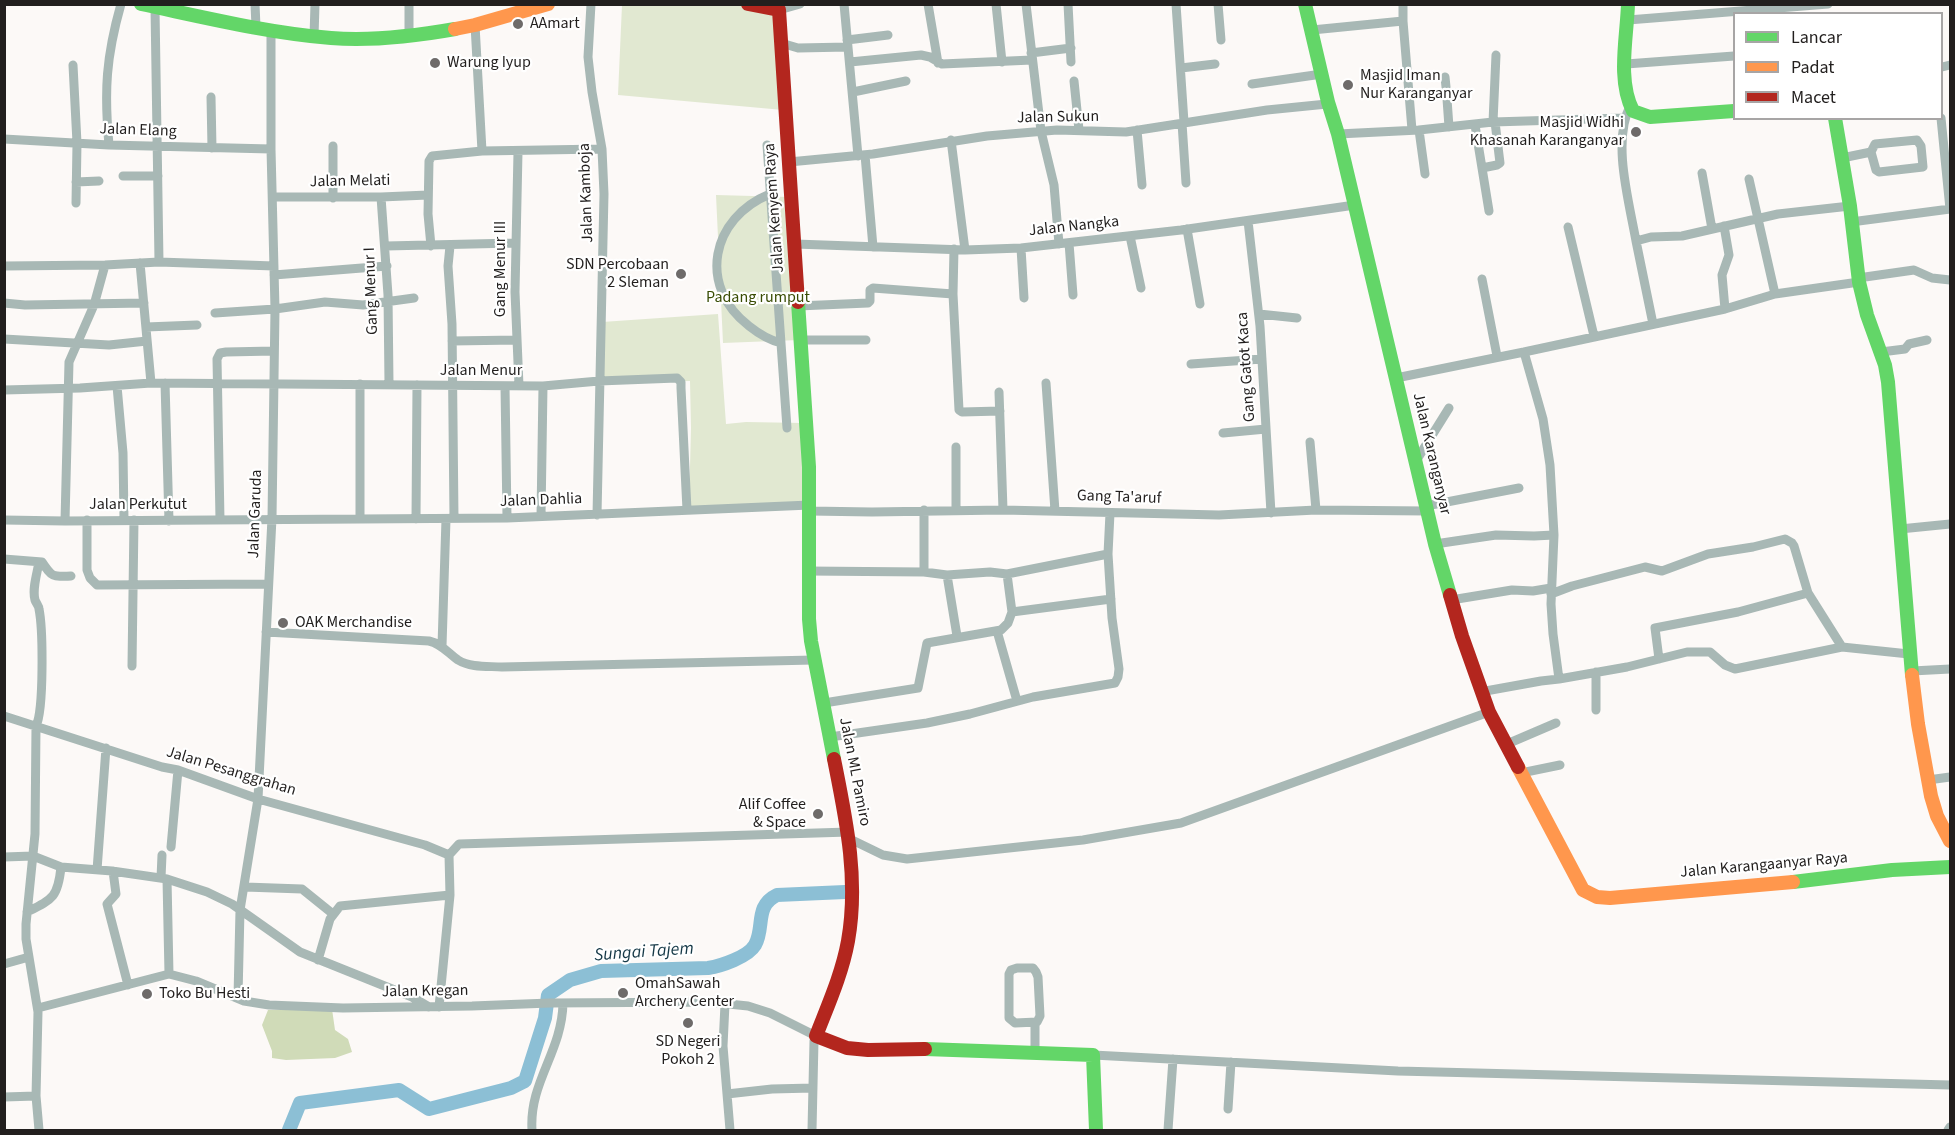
<!DOCTYPE html>
<style>
body{margin:0}
#map{position:relative;width:1955px;height:1135px;overflow:hidden;background:#fcf9f7;font-family:"Source Sans 3",sans-serif}
canvas{display:block}
.frame{position:absolute;inset:0;border:6px solid #221f1e;pointer-events:none}
.legend{position:absolute;left:1733px;top:12px;width:210px;height:108px;box-sizing:border-box;background:#fff;border:2px solid #a7a5a5;margin:0;padding:8px 10px;list-style:none;font-size:18px;color:#221f1e}
.legend li{display:flex;align-items:center;gap:12px;height:30px}
.legend b{width:30px;border:2px solid #a7a5a5}
</style>
<div id="map">
<canvas width="1955" height="1135"></canvas>
<div class="frame"></div>
<ul class="legend">
<li><b style="height:8px;background:#63d668"></b>Lancar</li>
<li><b style="height:8px;background:#ff974d"></b>Padat</li>
<li><b style="height:8px;background:#b3261e"></b>Macet</li>
</ul>
</div>
<script>
const c = document.querySelector('canvas').getContext('2d');
c.lineJoin = 'round';
function paint(path, color) {
  c.fillStyle = color;
  c.fill(path, 'evenodd');
}
function trace(path, color, width, dash) {
  c.strokeStyle = color;
  c.lineWidth = width;
  c.lineCap = dash ? 'butt' : 'round';
  c.setLineDash(dash || []);
  c.stroke(path);
}
function write(font, color, halo, rows, align = 'center') {
  c.font = font + ' "Source Sans 3",sans-serif';
  c.lineWidth = 4.5;
  c.setLineDash([]);
  c.textBaseline = 'middle';
  c.strokeStyle = halo;
  c.fillStyle = color;
  for (const [text, x, y, turn = 0] of rows) {
    c.save();
    c.translate(x, y);
    c.rotate((+turn || 0) * Math.PI / 180);
    c.textAlign = isNaN(turn) ? turn : align;
    if (halo) c.strokeText(text, 0, 0);
    c.fillText(text, 0, 0);
    c.restore();
  }
}
const green = new Path2D(`
 M 622,5 L 777,5 L 783,110 L 618,95 Z
 M 716,195 L 789,197 L 799,340 L 723,343 Z
 M 718,314 L 726,424 L 746,422 L 803,423 L 810,508 L 689,506 L 691,428 L 690,381 L 599,383 L 602,322 Z`);
const forest = new Path2D(`
 M 306,1009 L 332,1009 L 335,1030 L 348,1039 L 352,1052 L 335,1058 L 286,1060 L 272,1058 L 272,1051 L 262,1025 L 268,1010 Z`);
const river = new Path2D(`
 M 289,1130 L 300,1103 L 399,1090 L 429,1109 L 511,1088 L 525,1081 L 545,1018 L 548,995 L 570,980 L 601,971 L 708,968 C 721,966 748,957 755,945 C 765,928 754,906 777,895 L 845,892`);
const street = new Path2D(`
 M 255,4 L 256,27
 M 409,4 L 409,36
 M 591,4 L 588,57 L 592,92 L 602,149 L 604,194 L 597,515
 M 844,4 L 858,156
 M 928,4 L 938,63
 M 996,4 L 1002,62
 M 1026,4 L 1041,131 L 1054,185 L 1059,244
 M 1068,4 L 1071,62
 M 1176,4 L 1184,122
 M 1218,4 L 1221,40
 M 155,8 L 159,262
 M 779,10 L 800,4
 M 1628,20 L 1828,4
 M 1403,21 L 1412,130
 M 475,25 L 482,151
 M 1312,30 L 1403,21 L 1403,4
 M 314,37 L 315,4
 M 847,40 L 888,35
 M 781,43 L 798,48 L 848,47
 M 1031,53 L 1071,48
 M 850,62 L 921,55 L 930,57 L 942,64 L 1032,60
 M 1626,64 L 1734,56
 M 73,65 L 77,143 L 76,203
 M 1942,67 L 1950,65
 M 1181,68 L 1215,64
 M 1445,77 L 1446,87
 M 1074,81 L 1079,130
 M 1252,84 L 1322,74
 M 853,92 L 906,81
 M 211,97 L 212,148
 M 1447,99 L 1449,127
 M 1630,106 C 1612,142 1629,201 1636,241 L 1651,237 L 1682,236 L 1778,214 L 1850,206
 M 1941,118 L 1950,209
 M 1493,122 L 1496,55
 M 1182,123 L 1186,183
 M 1475,125 L 1489,211
 M 1137,130 L 1142,185
 M 1419,130 L 1425,174
 M 1338,134 L 1419,130 L 1493,122 L 1624,118
 M 4,139 L 109,145 L 271,149
 M 951,140 L 965,250
 M 1917,140 L 1921,146 L 1923,167 L 1879,172 L 1876,170 L 1871,152 L 1875,144 Z
 M 109,145 C 104,91 106,57 121,4
 M 767,145 L 787,428
 M 518,152 L 515,292 L 519,386
 M 865,155 L 873,247
 M 1842,158 L 1871,152
 M 789,162 L 873,154 L 987,136 L 1057,130 L 1126,132 L 1267,110 L 1327,104
 M 1482,168 L 1497,165 L 1500,163 L 1495,122
 M 1702,173 L 1712,229
 M 123,176 L 158,176
 M 1749,179 L 1775,294
 M 76,182 L 99,181
 M 770,194 C 711,218 697,286 749,326 C 759,334 769,340 781,343
 M 273,197 L 381,197 L 428,195
 M 381,197 L 388,295 L 389,384
 M 333,198 L 333,146
 M 1248,221 L 1260,326 L 1271,513
 M 1851,222 L 1950,209
 M 1724,226 L 1729,255 L 1722,275 L 1725,309
 M 1568,227 L 1594,336
 M 1187,229 L 1200,304
 M 1130,236 L 1141,288
 M 1636,241 L 1653,324
 M 1069,243 L 1073,295
 M 795,244 L 965,250 L 1021,248 L 1181,230 L 1355,205
 M 386,246 L 515,243
 M 431,246 L 428,214 L 429,161 L 432,156 L 482,151 L 602,149
 M 450,246 L 448,266 L 452,324 L 454,518
 M 1021,248 L 1024,298
 M 954,249 L 953,294 L 959,410 L 962,412 L 1000,411
 M 140,263 L 151,383
 M 4,266 L 105,265 L 159,262 L 274,266
 M 274,275 L 387,266
 M 1858,278 L 1914,270 L 1932,278 L 1950,280
 M 1482,279 L 1497,356
 M 4,303 L 25,305 L 144,303
 M 798,306 L 868,303 L 870,301 L 870,290 L 873,288 L 953,294
 M 215,313 L 275,309 L 325,302 L 363,305 L 414,298
 M 1259,314 L 1297,318
 M 146,327 L 197,325
 M 4,339 L 109,345 L 147,341
 M 800,340 L 866,340
 M 452,341 L 517,340
 M 1881,352 L 1905,349 L 1909,344 L 1927,340
 M 1191,364 L 1262,359
 M 1396,378 L 1524,352
 M 165,383 L 169,521
 M 1046,383 L 1055,511
 M 117,386 L 123,453 L 124,520
 M 505,386 L 507,518
 M 4,390 L 80,388 L 151,383 L 543,386 L 599,381 L 677,378 L 681,382 L 681,388 L 687,510
 M 999,392 L 1003,510
 M 1223,433 L 1266,429
 M 1310,442 L 1316,510
 M 1416,461 L 1449,408
 M 1426,506 L 1519,488
 M 956,509 L 956,447
 M 924,510 L 924,572
 M 810,511 L 872,512 L 1003,510 L 1219,515 L 1316,510 L 1427,511
 M 541,516 L 543,386
 M 360,519 L 360,384
 M 416,519 L 417,385
 M 4,520 L 65,521 L 507,518 L 810,505
 M 87,520 L 87,570 L 90,578 L 97,585 L 268,584
 M 220,520 L 217,359 L 220,353 L 226,352 L 274,351
 M 65,521 L 69,362 L 94,305 L 105,265
 M 1900,529 L 1950,524
 M 1435,544 L 1496,535 L 1534,536 L 1554,535
 M 4,559 L 42,562 C 52,577 52,577 71,576
 M 807,571 L 924,572 L 947,575 L 990,572 L 1007,574 L 1108,554 L 1110,513
 M 947,575 L 957,636
 M 1551,594 L 1572,586 L 1645,567 L 1662,571 L 1708,554 L 1753,547 L 1785,539 L 1792,543 L 1794,546 L 1808,593
 M 1451,600 L 1512,590 L 1533,591 L 1551,588
 M 1012,612 L 1111,599
 M 997,631 L 1017,701
 M 266,632 L 429,641 C 442,644 448,653 458,660 C 471,668 488,666 502,667 L 814,660
 M 442,646 L 446,519
 M 1842,647 L 1909,654
 M 132,666 L 134,520
 M 1912,671 L 1950,669
 M 1596,672 L 1596,710
 M 1559,679 L 1627,667 L 1687,652 L 1710,652 L 1725,665 L 1735,669 L 1842,647 L 1808,593 L 1738,612 L 1655,628 L 1659,659
 M 1480,692 L 1541,681 L 1559,679 L 1553,634 L 1551,604 L 1554,535 L 1550,465 L 1543,419 L 1524,352 L 1725,309 L 1775,294 L 1859,282
 M 824,703 L 918,688 L 927,643 L 1001,630 L 1008,623 L 1012,612 L 1007,574
 M 4,716 L 162,767 L 178,770 L 258,799 L 425,845 L 449,855
 M 830,737 L 927,723 L 970,714 L 1033,697 L 1115,683 L 1118,677 L 1119,669 L 1112,618 L 1108,554
 M 1507,744 L 1556,723
 M 1521,773 L 1560,765
 M 1928,780 L 1950,777
 M 850,839 L 883,855 L 907,859 L 1083,840 L 1181,823 L 1489,712
 M 171,847 L 178,770
 M 4,857 L 33,856 L 61,867 L 112,871 L 167,879 L 207,892 L 232,904 L 300,952 L 412,997 L 429,1007
 M 97,870 L 106,748
 M 113,871 L 116,894 L 107,904 L 128,985
 M 161,878 L 162,855
 M 167,879 L 169,974
 M 245,887 L 302,889 L 333,914
 M 27,912 C 53,899 58,897 61,867
 M 318,960 L 330,919 L 340,906 L 450,895
 M 4,964 L 29,957
 M 1017,968 L 1033,968 L 1036,972 L 1038,977 L 1040,1016 L 1037,1022 L 1015,1023 L 1009,1018 L 1009,974 L 1011,970 Z
 M 238,997 L 240,910 L 258,799 L 272,518 L 275,309 L 271,149 L 271,30
 M 725,1004 L 723,1046 L 730,1130
 M 439,1007 L 450,895 L 449,855 L 459,844 L 849,832
 M 38,1008 L 169,974 L 196,981 L 244,1001 L 269,1005 L 343,1008 L 472,1006 L 550,1003 L 709,1002 L 748,1006 L 770,1013 L 816,1036 L 814,1041 L 812,1130
 M 1035,1053 L 1035,1022
 M 1093,1055 L 1398,1071 L 1950,1085
 M 727,1094 L 772,1089 L 813,1088
 M 36,1096 L 39,1130
 M 4,1097 L 36,1096 L 38,1012 L 26,939 L 26,924 L 35,834 L 36,726 C 44,710 43,629 39,609 C 39,606 36,603 35,600 C 32,589 37,574 39,562
 M 1228,1109 L 1231,1062
 M 532,1130 C 529,1082 562,1052 563,1003
 M 1168,1130 L 1173,1059
 M 1948,1130 L 1950,1127`);
const fast = new Path2D(`
 M 141,4 C 203,17 268,33 331,38 C 371,41 416,36 455,29
 M 1305,4 L 1328,102 L 1338,134 L 1435,544 L 1450,595
 M 1628,4 C 1627,37 1617,80 1633,111 L 1650,117 L 1734,111
 M 1835,118 L 1850,206 L 1859,282 L 1867,315 L 1885,365 L 1888,382 L 1912,675
 M 798,302 L 809,467 L 809,619 L 811,641 L 834,759
 M 1793,882 L 1892,870 L 1950,867
 M 925,1049 L 1093,1055 L 1096,1130`);
const slow = new Path2D(`
 M 455,29 L 475,25 L 548,4
 M 1912,675 L 1918,724 L 1931,796 L 1937,816 L 1950,841
 M 1518,767 L 1583,890 L 1597,897 L 1610,898 L 1793,882`);
const jam = new Path2D(`
 M 748,4 L 779,10 L 798,302
 M 1450,595 L 1462,636 L 1489,712 L 1518,767
 M 834,759 C 846,819 859,879 848,941 C 842,974 828,1005 816,1036 L 847,1048 L 868,1050 L 925,1049`);
const markers = [
 [518,24,6,"#6e6b6a"],
 [435,63,6,"#6e6b6a"],
 [1348,85,6,"#6e6b6a"],
 [1636,132,6,"#6e6b6a"],
 [681,274,6,"#6e6b6a"],
 [283,623,6,"#6e6b6a"],
 [818,814,6,"#6e6b6a"],
 [623,993,6,"#6e6b6a"],
 [147,994,6,"#6e6b6a"],
 [688,1023,6,"#6e6b6a"]
];
const poiNames = [
 ["AAmart",530,24],
 ["Warung Iyup",447,63],
 ["Masjid Iman",1360,76],
 ["Nur Karanganyar",1360,94],
 ["Masjid Widhi",1624,123,"right"],
 ["Khasanah Karanganyar",1624,141,"right"],
 ["SDN Percobaan",669,265,"right"],
 ["2 Sleman",669,283,"right"],
 ["OAK Merchandise",295,623],
 ["Alif Coffee",806,805,"right"],
 ["& Space",806,823,"right"],
 ["OmahSawah",635,984],
 ["Archery Center",635,1002],
 ["Toko Bu Hesti",159,994],
 ["SD Negeri",688,1042,"center"],
 ["Pokoh 2",688,1060,"center"]
];
const streetNames = [
 ["Jalan Sukun",1058,118,-1],
 ["Jalan Elang",138,131,2],
 ["Jalan Melati",350,182,-1],
 ["Jalan Kamboja",587,193,-92],
 ["Jalan Kenyem Raya",775,208,-94],
 ["Jalan Nangka",1074,227,-6],
 ["Gang Menur III",501,269,-90],
 ["Gang Menur I",372,291,-92],
 ["Gang Gatot Kaca",1247,367,-94],
 ["Jalan Menur",481,371],
 ["Jalan Karanganyar",1431,454,77],
 ["Gang Ta'aruf",1119,498,2],
 ["Jalan Dahlia",541,501,-2],
 ["Jalan Perkutut",138,505],
 ["Jalan Garuda",256,514,-88],
 ["Jalan Pesanggrahan",231,772,17],
 ["Jalan ML Pamiro",854,772,79],
 ["Jalan Karangaanyar Raya",1764,866,-5],
 ["Jalan Kregan",425,992,-1]
];
const parkNames = [
 ["Padang rumput",758,298]
];
const waterNames = [
 ["Sungai Tajem",644,953,-4]
];
paint(green, '#e1e8d1');
paint(forest, '#d0dbb8');
trace(river, '#8cbfd5', 14);
trace(street, '#a8b8b5', 9);
trace(fast, '#63d668', 14);
trace(slow, '#ff974d', 14);
trace(jam, '#b3261e', 14);
for (const [x, y, r, color] of markers) {
  const dot = new Path2D();
  dot.arc(x, y, r, 0, 2 * Math.PI);
  c.fillStyle = color;
  c.fill(dot);
  trace(dot, '#fff', 2);
}
write('16px', '#221f1e', '#fff', poiNames, 'left');
write('16px', '#221f1e', '#fff', streetNames);
write('16px', '#394c04', '#fff', parkNames);
write('italic 18px', '#163947', '#fff', waterNames);
</script>
